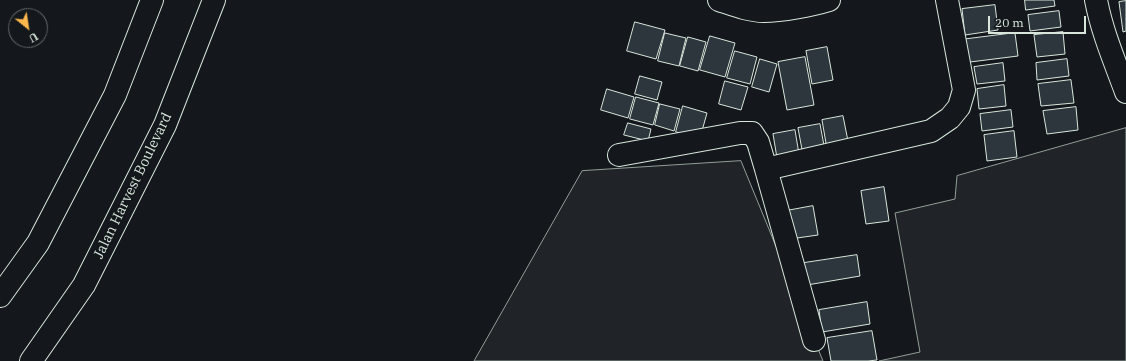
<!DOCTYPE html>
<style>
body{margin:0}
#map{position:relative;width:1126px;height:361px;overflow:hidden;background:#14181c;font-family:"IBM Plex Serif",serif}
canvas{display:block}
.north{position:absolute;left:8px;top:8px;width:40px;height:40px;box-sizing:border-box;background:#14181c;border:1px solid #626a69;border-radius:50%;rotate:150deg;font-size:11px;font-weight:700;line-height:16px;text-align:center;color:#d8e6dc}
.north::after{content:'';display:block;margin:auto;width:14px;height:18px;background:#ffb74d;clip-path:polygon(50% 0,100% 100%,50% 72%,0 100%)}
.scale{position:absolute;left:988px;top:16px;width:98px;height:18px;box-sizing:border-box;border:2px solid #d8e6dc;border-top:0;padding-left:5px;font-size:12px;line-height:14px;white-space:nowrap;color:#d8e6dc;-webkit-text-stroke:3px #14181c;paint-order:stroke}
</style>
<div id="map">
<canvas width="1126" height="361"></canvas>
<div class="north">U</div>
<div class="scale">20 m</div>
</div>
<script>
const c = document.querySelector('canvas').getContext('2d');
c.lineJoin = 'round';
function paint(path, color) {
  c.fillStyle = color;
  c.fill(path, 'evenodd');
}
function trace(path, color, width, dash) {
  c.strokeStyle = color;
  c.lineWidth = width;
  c.lineCap = dash ? 'butt' : 'round';
  c.setLineDash(dash || []);
  c.stroke(path);
}
function write(font, color, halo, rows, align = 'center') {
  c.font = font + ' "IBM Plex Serif",serif';
  c.lineWidth = 3;
  c.setLineDash([]);
  c.textBaseline = 'middle';
  c.strokeStyle = halo;
  c.fillStyle = color;
  for (const [text, x, y, turn = 0] of rows) {
    c.save();
    c.translate(x, y);
    c.rotate((+turn || 0) * Math.PI / 180);
    c.textAlign = isNaN(turn) ? turn : align;
    if (halo) c.strokeText(text, 0, 0);
    c.fillText(text, 0, 0);
    c.restore();
  }
}
const green = new Path2D(`
 M 1126,128 L 1126,361 L 879,361 L 920,352 L 895,213 L 955,199 L 957,176 Z
 M 741,161 L 823,361 L 474,361 L 582,171 Z`);
const building = new Path2D(`
 M 1025,0 L 1054,0 L 1055,6 L 1026,10 Z
 M 1126,1 L 1126,31 L 1123,32 L 1119,2 Z
 M 995,5 L 998,30 L 965,35 L 962,9 Z
 M 1059,11 L 1061,27 L 1030,31 L 1028,15 Z
 M 635,22 L 665,30 L 656,59 L 627,51 Z
 M 1063,32 L 1065,54 L 1037,57 L 1034,35 Z
 M 665,33 L 686,38 L 679,66 L 658,61 Z
 M 1015,33 L 1018,56 L 962,63 L 960,40 Z
 M 710,36 L 735,43 L 725,77 L 700,70 Z
 M 688,37 L 706,42 L 698,71 L 680,66 Z
 M 827,47 L 833,80 L 812,84 L 806,51 Z
 M 735,51 L 757,57 L 750,84 L 727,78 Z
 M 805,57 L 814,105 L 787,110 L 778,62 Z
 M 760,59 L 777,64 L 769,92 L 752,87 Z
 M 1067,59 L 1069,76 L 1037,80 L 1036,63 Z
 M 1003,63 L 1005,81 L 977,84 L 974,67 Z
 M 640,76 L 662,82 L 657,100 L 635,94 Z
 M 1071,80 L 1074,103 L 1041,106 L 1038,84 Z
 M 725,81 L 748,87 L 741,110 L 719,104 Z
 M 1004,85 L 1006,106 L 979,109 L 977,89 Z
 M 607,89 L 634,97 L 628,118 L 601,110 Z
 M 636,97 L 659,103 L 653,125 L 630,119 Z
 M 660,104 L 680,109 L 674,131 L 655,125 Z
 M 683,106 L 707,113 L 700,138 L 676,132 Z
 M 1076,107 L 1078,130 L 1047,134 L 1043,111 Z
 M 1011,110 L 1013,127 L 982,131 L 980,114 Z
 M 843,116 L 849,146 L 827,149 L 822,120 Z
 M 628,123 L 651,129 L 648,141 L 624,135 Z
 M 820,124 L 825,151 L 803,155 L 798,128 Z
 M 795,130 L 799,154 L 777,158 L 773,134 Z
 M 1014,131 L 1017,157 L 987,161 L 984,135 Z
 M 884,187 L 889,221 L 866,224 L 861,191 Z
 M 813,206 L 818,235 L 790,239 L 786,211 Z
 M 857,255 L 860,276 L 807,285 L 804,263 Z
 M 867,302 L 870,324 L 822,332 L 819,310 Z
 M 872,331 L 877,360 L 868,361 L 831,361 L 827,338 Z`);
const street = new Path2D(`
 M 719,0 C 734,5 749,11 764,11 C 781,11 813,5 829,0
 M 1096,0 C 1102,32 1115,62 1126,92
 M 619,155 L 740,133 L 752,133 L 758,142 L 766,169
 M 0,296 L 38,243 L 115,95 L 152,0
 M 814,340 L 766,169 L 931,131 L 950,118 L 959,107 L 964,90 L 947,0
 M 31,361 L 84,285 L 165,125 L 214,0`);
const streetNames = [
 ["Jalan Harvest Boulevard",133,186,-64]
];
paint(green, '#202428');
trace(green, '#939e99', 1);
paint(building, '#2c363c');
trace(building, '#d8e6dc', 1);
trace(street, '#d8e6dc', 24);
trace(street, '#14181c', 22);
write('14px', '#d8e6dc', '#14181c', streetNames);
</script>
